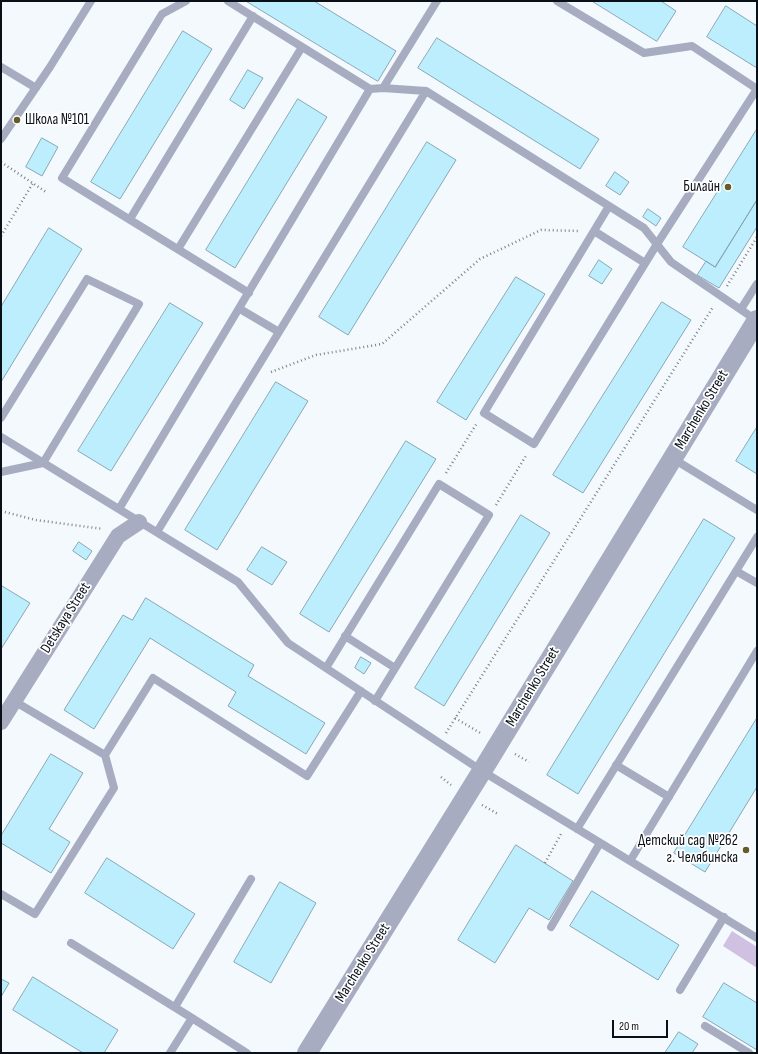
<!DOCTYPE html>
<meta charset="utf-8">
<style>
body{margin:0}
#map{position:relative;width:758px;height:1054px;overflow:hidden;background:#f4f9fd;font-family:"Sofia Sans Condensed",sans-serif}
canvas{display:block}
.frame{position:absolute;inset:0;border:2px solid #091018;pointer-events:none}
.scale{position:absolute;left:612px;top:1020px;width:56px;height:18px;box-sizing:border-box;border:2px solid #091018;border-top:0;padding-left:5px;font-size:12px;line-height:14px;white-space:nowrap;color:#091018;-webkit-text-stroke:3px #fff;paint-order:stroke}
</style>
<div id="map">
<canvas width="758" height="1054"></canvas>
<div class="frame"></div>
<div class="scale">20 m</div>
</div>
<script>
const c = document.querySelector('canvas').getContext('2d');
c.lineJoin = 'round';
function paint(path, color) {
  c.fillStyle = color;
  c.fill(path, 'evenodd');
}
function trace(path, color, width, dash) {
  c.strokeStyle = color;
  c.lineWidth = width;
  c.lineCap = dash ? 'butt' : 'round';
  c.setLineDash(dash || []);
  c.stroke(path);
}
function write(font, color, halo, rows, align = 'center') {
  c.font = font + ' "Sofia Sans Condensed",sans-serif';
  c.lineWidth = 3.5;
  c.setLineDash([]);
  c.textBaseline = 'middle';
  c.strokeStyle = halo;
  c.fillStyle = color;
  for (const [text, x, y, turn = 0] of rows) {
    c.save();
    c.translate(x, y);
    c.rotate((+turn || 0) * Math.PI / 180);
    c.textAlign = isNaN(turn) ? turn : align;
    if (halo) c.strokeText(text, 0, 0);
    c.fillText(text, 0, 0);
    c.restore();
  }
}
const green = new Path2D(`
 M 732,931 L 757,947 L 757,968 L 723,946 Z`);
const building = new Path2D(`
 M 246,1 L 314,1 L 396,51 L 378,81 Z
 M 592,1 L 661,1 L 676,11 L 657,41 Z
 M 726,6 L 757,26 L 757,68 L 707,37 Z
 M 183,31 L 212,49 L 120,199 L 91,182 Z
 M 437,38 L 599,139 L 580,169 L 418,68 Z
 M 248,70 L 263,78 L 244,109 L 230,100 Z
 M 298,99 L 327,117 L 235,268 L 206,250 Z
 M 757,129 L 757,200 L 715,267 L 683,247 Z
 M 42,138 L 58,147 L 42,176 L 26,167 Z
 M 427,142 L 456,160 L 348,335 L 319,317 Z
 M 615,172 L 629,182 L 620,195 L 606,186 Z
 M 757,200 L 757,227 L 719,288 L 697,275 L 706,261 L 715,267 Z
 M 648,209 L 661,218 L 656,226 L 643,217 Z
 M 49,228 L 82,249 L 1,382 L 1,307 Z
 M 599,260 L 612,269 L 602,284 L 589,276 Z
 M 516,277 L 545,294 L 466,420 L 437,402 Z
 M 662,302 L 691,320 L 583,493 L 553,475 Z
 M 170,303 L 203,323 L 111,471 L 78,451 Z
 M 276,382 L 308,401 L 217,550 L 185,530 Z
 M 757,427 L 757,474 L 736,461 Z
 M 406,441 L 436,459 L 329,632 L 300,614 Z
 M 521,515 L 550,533 L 444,706 L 415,688 Z
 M 704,519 L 735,538 L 578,794 L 547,775 Z
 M 79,542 L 92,551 L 86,560 L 73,551 Z
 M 262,547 L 287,562 L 272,585 L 247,570 Z
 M 2,586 L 30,603 L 1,649 L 1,587 Z
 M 146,598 L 254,665 L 248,676 L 325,723 L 306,754 L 228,706 L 236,692 L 150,638 L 94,729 L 64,710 L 123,615 L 132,620 Z
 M 361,657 L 371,663 L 364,674 L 355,668 Z
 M 757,718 L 757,787 L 705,872 L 674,853 Z
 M 51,754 L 83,773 L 49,829 L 70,842 L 51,873 L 1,843 L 1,836 Z
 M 516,845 L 573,881 L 549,920 L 529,908 L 495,963 L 458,940 Z
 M 107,858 L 195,914 L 173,949 L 85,893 Z
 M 280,882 L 316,903 L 271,983 L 234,962 Z
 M 592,891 L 679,945 L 658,980 L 570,926 Z
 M 33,977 L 118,1030 L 104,1053 L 83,1053 L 13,1010 Z
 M 1,979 L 9,983 L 1,997 Z
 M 724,983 L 757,1003 L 757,1050 L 703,1017 Z
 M 679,1032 L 698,1044 L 692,1053 L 665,1053 Z`);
const path = new Path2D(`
 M 1,162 L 46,192
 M 1,236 L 33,183
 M 727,286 L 757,237
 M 271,372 L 316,355 L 382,344 L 480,259 L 541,230 L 580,231
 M 446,473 L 477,423
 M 496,505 L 527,454
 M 1,511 L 36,520 L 103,529
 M 455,718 L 482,734
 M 446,733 L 713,307
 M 515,754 L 529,762
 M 441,777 L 451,785
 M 482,805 L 498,814
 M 545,863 L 561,834`);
const service = new Path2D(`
 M 186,1 L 162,14 L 62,178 L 249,293
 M 228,1 L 370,89 L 383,88 L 426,91 L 644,228 L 671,262 L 756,320
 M 557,1 L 644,53 L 692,46 L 757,89 L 657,244 L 534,444 L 484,413 L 609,206
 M 1,67 L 36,88
 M 383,88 L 437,1
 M 1,139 L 50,67 L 91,1
 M 130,219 L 253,16
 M 594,231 L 645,263
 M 178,249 L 302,47
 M 240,309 L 279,332
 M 741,309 L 757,284
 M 1,418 L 87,279 L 139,304 L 43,463 L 1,472
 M 1,437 L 238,582 L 288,643 L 482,771 L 757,938
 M 672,458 L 757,510
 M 119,509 L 370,89
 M 157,532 L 426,91
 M 736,571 L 757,583
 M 345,636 L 395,668
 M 326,668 L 439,484 L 489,515 L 375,701
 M 14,701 L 105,755
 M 616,765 L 669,797
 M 577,829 L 757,537
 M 630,861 L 757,651
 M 1,894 L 35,914 L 114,788 L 105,755 L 153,678 L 307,776 L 361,691
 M 551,927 L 600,843
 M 71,943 L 192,1018 L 247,1053
 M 680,990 L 724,917
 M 175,1007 L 251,879
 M 705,1026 L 749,1053
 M 170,1053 L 192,1018`);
const minor = new Path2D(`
 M 1,722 L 118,536 L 139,522`);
const tertiary = new Path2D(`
 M 307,1053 L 482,771 L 757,320`);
const markers = [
 [17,120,4,"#635d29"],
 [728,187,4,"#635d29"],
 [746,850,4,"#635d29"]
];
const poiNames = [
 ["Школа №101",25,120,"left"],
 ["Билайн",720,187],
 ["Детский сад №262",738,841],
 ["г. Челябинска",738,858]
];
const streetNames = [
 ["Marchenko Street",702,410,-59],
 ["Detskaya Street",66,618,-58],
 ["Marchenko Street",533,687,-59],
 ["Marchenko Street",363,963,-58]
];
paint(green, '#d0c0e1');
paint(building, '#bceefe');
trace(building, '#87a8b3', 1);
trace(path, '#7c8288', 2.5, [1, 3]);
trace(service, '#a8acc1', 8);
trace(minor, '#a8acc1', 16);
trace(tertiary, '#a8acc1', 20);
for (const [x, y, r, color] of markers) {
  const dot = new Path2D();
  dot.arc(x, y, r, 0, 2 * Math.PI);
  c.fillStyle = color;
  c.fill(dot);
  trace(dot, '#fff', 1.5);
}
write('15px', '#091018', '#fff', poiNames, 'right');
write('15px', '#091018', '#fff', streetNames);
</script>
